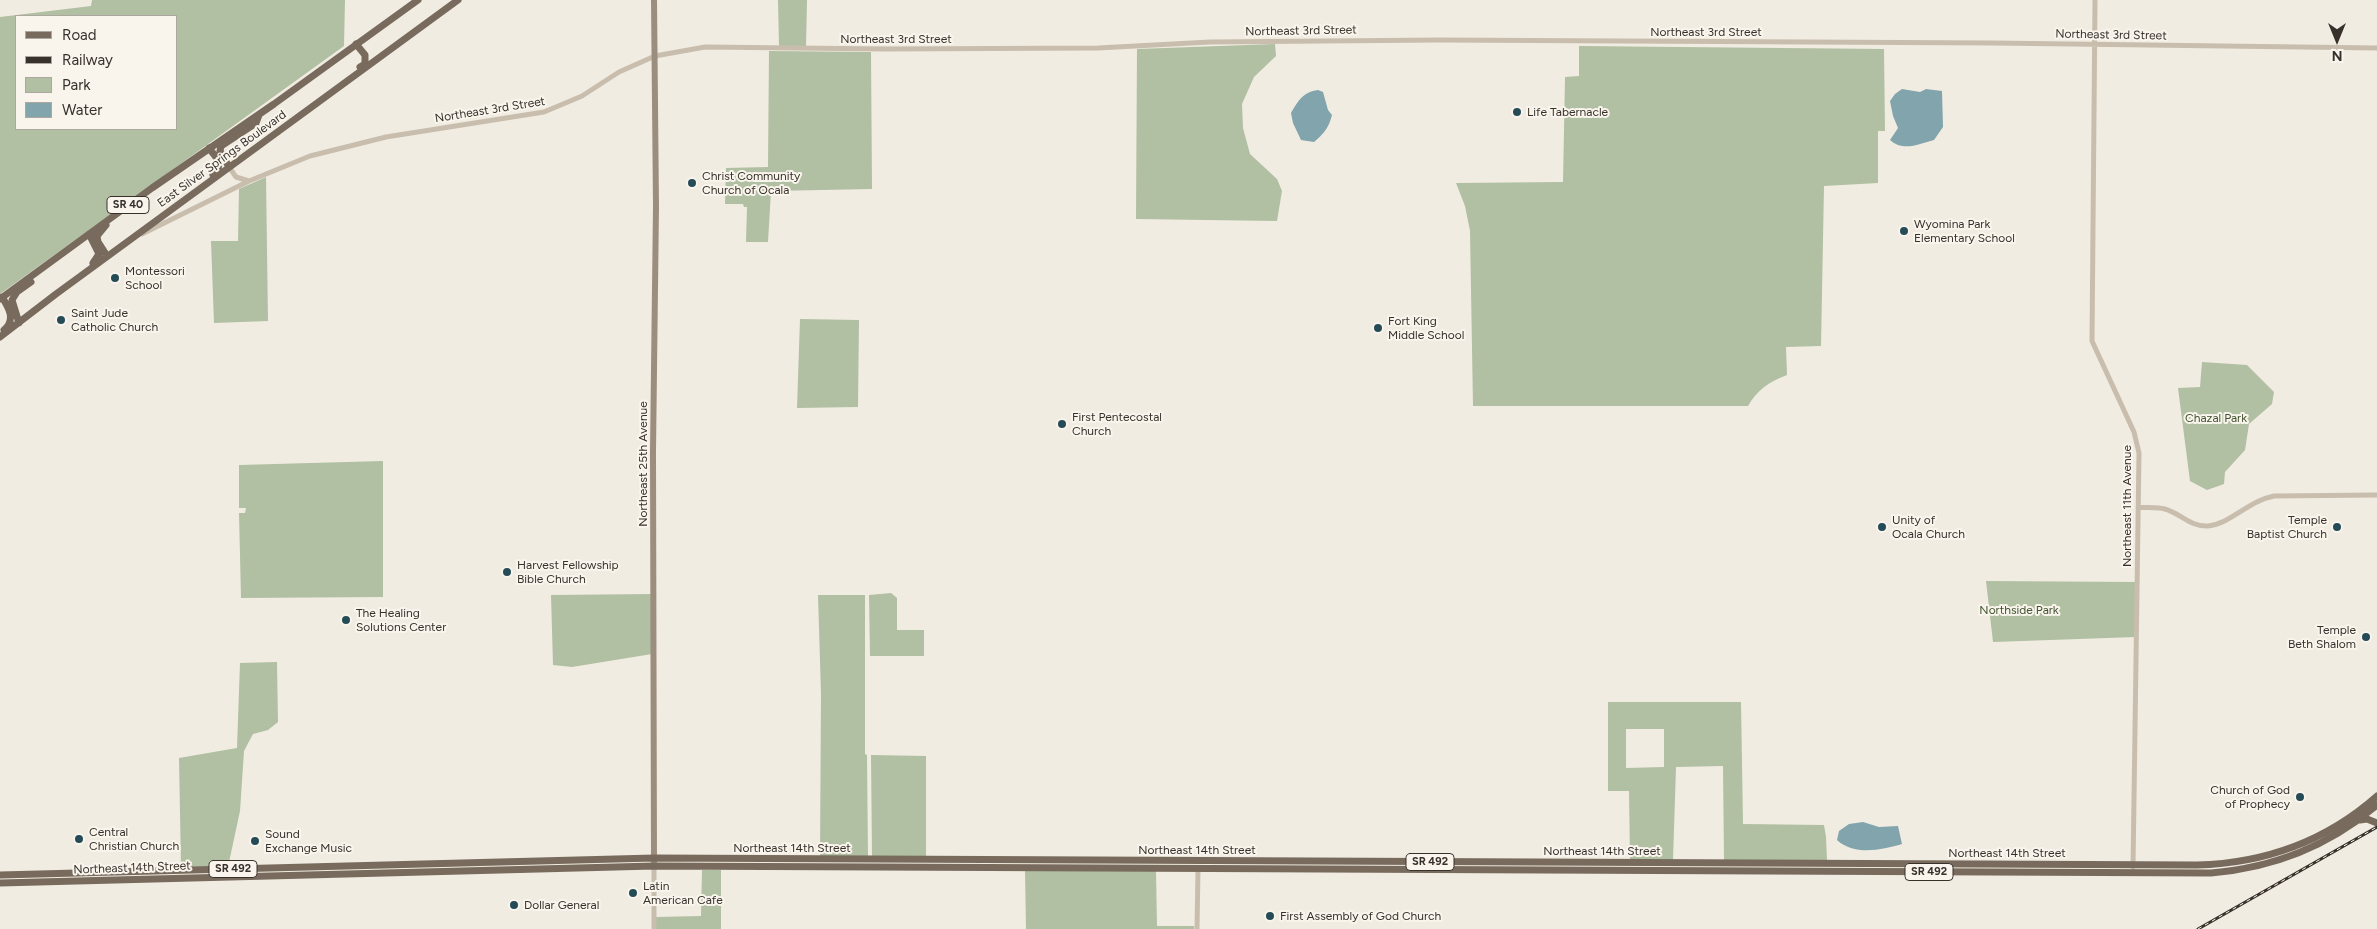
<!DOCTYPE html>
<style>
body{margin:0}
#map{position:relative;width:2377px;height:929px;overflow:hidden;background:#f1ece1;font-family:Figtree,sans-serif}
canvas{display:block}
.legend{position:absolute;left:15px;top:15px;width:162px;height:115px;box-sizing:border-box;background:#f9f5ed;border:1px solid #aca79f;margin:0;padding:6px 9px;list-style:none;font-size:15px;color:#38312b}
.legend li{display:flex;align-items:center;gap:10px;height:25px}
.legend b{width:25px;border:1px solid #aca79f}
.north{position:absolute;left:2312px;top:15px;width:50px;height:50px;-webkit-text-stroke:4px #f9f5ed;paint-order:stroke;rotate:180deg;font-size:14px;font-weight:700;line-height:20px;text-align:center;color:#38312b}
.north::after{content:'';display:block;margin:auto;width:18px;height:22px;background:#38312b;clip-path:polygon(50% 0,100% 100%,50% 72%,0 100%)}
</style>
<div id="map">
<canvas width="2377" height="929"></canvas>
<ul class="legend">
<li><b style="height:6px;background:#786b5e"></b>Road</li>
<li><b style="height:6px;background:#38312b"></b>Railway</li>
<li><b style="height:14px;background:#b1bfa2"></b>Park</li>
<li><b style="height:14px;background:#82a4ac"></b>Water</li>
</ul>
<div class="north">N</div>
</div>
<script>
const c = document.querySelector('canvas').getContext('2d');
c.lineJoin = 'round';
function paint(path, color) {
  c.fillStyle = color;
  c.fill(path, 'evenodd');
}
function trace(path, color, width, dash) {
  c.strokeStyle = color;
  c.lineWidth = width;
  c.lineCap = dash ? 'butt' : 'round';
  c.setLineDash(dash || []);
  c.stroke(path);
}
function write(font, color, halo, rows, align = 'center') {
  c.font = font + ' Figtree,sans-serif';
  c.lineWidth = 4;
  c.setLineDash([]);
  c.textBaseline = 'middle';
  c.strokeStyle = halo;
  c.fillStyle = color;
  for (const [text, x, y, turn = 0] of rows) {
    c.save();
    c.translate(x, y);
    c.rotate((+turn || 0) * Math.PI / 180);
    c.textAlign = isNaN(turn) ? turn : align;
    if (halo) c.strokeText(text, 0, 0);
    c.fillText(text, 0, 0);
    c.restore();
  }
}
const green = new Path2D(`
 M 92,0 L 345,0 L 344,46 L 0,294 L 0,17 L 91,6 ZM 16,16 L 176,16 L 176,129 L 16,129 Z
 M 778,0 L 807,0 L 806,46 L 779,46 Z
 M 1275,44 L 1276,56 L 1254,77 L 1242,104 L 1243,128 L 1250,154 L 1277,179 L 1282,191 L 1277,221 L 1136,219 L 1137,49 Z
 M 1579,46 L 1884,49 L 1885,131 L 1878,131 L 1878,183 L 1824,186 L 1821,346 L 1786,347 L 1787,375 C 1770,381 1757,390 1748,406 L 1473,406 L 1470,231 L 1465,206 L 1456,183 L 1563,182 L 1565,77 L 1579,76 Z
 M 769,51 L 871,52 L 872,189 L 771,191 L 768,242 L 746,242 L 747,207 L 744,207 L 743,204 L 725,204 L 726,168 L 768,167 Z
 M 266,177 L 268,321 L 214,323 L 211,241 L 238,241 L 239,189 Z
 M 800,319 L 859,320 L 858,407 L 797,408 Z
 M 2202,362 L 2247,365 L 2274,392 L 2272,404 L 2249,424 L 2245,450 L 2225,472 L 2224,484 L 2207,490 L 2190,481 L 2178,388 L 2200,387 Z
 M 383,461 L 383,597 L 241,598 L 239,513 L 245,513 L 246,508 L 239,508 L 239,465 Z
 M 1986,581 L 2136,582 L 2136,637 L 1993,642 Z
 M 891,593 L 897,598 L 897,630 L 924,630 L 924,656 L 870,656 L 869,595 Z
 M 653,594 L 652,654 L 572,667 L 553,665 L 551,595 Z
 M 818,595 L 865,595 L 865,754 L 867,755 L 868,857 L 820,857 L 821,694 Z
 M 277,662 L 278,722 L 268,730 L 253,734 L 244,751 L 240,811 L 228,867 L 181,868 L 179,758 L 237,748 L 240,663 Z
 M 1608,702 L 1741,702 L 1743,824 L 1824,825 L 1826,837 L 1827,861 L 1724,861 L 1723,766 L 1676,767 L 1673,860 L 1630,860 L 1629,791 L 1608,791 ZM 1626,729 L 1664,729 L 1664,767 L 1626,768 Z
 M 871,755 L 926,756 L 926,857 L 872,857 Z
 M 702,870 L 721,870 L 721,929 L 656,929 L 656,917 L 701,916 Z
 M 1025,870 L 1156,871 L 1157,926 L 1194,926 L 1194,929 L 1026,929 Z`);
const water = new Path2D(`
 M 1902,89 L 1920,92 L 1926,89 L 1942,91 L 1943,127 L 1934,140 C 1919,144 1903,152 1890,140 L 1898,128 L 1893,116 L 1890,101 L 1895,94 Z
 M 1318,90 L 1323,92 L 1328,110 L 1332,115 C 1329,127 1324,134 1314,142 L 1301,140 L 1293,123 L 1291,113 C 1298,101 1303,92 1318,90 Z
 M 1863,822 L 1879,827 L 1898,826 L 1902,844 C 1882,850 1854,856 1837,840 L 1839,831 L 1849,824 Z`);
const tertiary = new Path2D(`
 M 2095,0 L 2092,341 L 2134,432 L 2139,453 L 2133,867
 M 229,167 L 236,177 L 249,181
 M 142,234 L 249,181 L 310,156 L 386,137 L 544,112 L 582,96 L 619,72 L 655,56 L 705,47 L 887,49 L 1098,48 L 1210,42 L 1439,40 L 1993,43 L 2377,48
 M 2138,507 C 2146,508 2157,507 2165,509 C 2180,513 2190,527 2208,526 C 2232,523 2248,501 2274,496 L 2377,495
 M 654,929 L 654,866
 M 1197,929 L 1198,869`);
const secondary = new Path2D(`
 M 654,0 L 656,206 L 653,452 L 654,862`);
const primary = new Path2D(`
 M 356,44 L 365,55 L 365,64 L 360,67
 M 209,148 L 219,161 L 218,171 L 213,175
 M 229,167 L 220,151 L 221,146 L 256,123 L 259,115
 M 106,225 L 97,236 L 98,242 L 107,256
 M 89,234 L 99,254 L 93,263
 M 2,297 C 9,308 16,320 4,330
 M 0,299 L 152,188 L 274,104 L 418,0
 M 19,323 L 12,300 L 17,292 L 31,282
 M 0,337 L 56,294 L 458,0
 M 2360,820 L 2367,819 L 2377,823
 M 0,875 L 654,858 L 2197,865 C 2264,863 2326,841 2377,796
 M 0,883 L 654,866 L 2211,873 C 2273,868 2329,846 2377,805`);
const rail = new Path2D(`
 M 2198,929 L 2377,827`);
const markers = [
 [1517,112,5,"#244b56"],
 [692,183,5,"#244b56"],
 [1904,231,5,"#244b56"],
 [115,278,5,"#244b56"],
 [61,320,5,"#244b56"],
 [1378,328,5,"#244b56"],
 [1062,424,5,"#244b56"],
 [1882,527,5,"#244b56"],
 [2337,527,5,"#244b56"],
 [507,572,5,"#244b56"],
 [346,620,5,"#244b56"],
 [2366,637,5,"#244b56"],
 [2300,797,5,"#244b56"],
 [79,839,5,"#244b56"],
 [255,841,5,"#244b56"],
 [633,893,5,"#244b56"],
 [514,905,5,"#244b56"],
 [1270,916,5,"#244b56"]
];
const shields = [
 [128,205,42],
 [1430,862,48],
 [233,869,48],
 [1929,872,48]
];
const shieldNames = [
 ["SR 40",128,205],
 ["SR 492",1430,862],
 ["SR 492",233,869],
 ["SR 492",1929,872]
];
const streetNames = [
 ["Northeast 3rd Street",1301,31,-1],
 ["Northeast 3rd Street",1706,32],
 ["Northeast 3rd Street",2111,35,1],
 ["Northeast 3rd Street",896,39],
 ["Northeast 3rd Street",490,110,-9],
 ["East Silver Springs Boulevard",222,159,-36],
 ["Northeast 25th Avenue",643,464,-90],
 ["Northeast 11th Avenue",2127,506,-90],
 ["Northeast 14th Street",792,848],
 ["Northeast 14th Street",1197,850],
 ["Northeast 14th Street",1602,851],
 ["Northeast 14th Street",2007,853],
 ["Northeast 14th Street",132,868,-2]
];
const poiNames = [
 ["Life Tabernacle",1527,112],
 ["Christ Community",702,176],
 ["Church of Ocala",702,190],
 ["Wyomina Park",1914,224],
 ["Elementary School",1914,238],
 ["Montessori",125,271],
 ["School",125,285],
 ["Saint Jude",71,313],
 ["Catholic Church",71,327],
 ["Fort King",1388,321],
 ["Middle School",1388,335],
 ["First Pentecostal",1072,417],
 ["Church",1072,431],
 ["Unity of",1892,520],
 ["Ocala Church",1892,534],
 ["Temple",2327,520,"right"],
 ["Baptist Church",2327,534,"right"],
 ["Harvest Fellowship",517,565],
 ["Bible Church",517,579],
 ["The Healing",356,613],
 ["Solutions Center",356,627],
 ["Temple",2356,630,"right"],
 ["Beth Shalom",2356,644,"right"],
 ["Church of God",2290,790,"right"],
 ["of Prophecy",2290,804,"right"],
 ["Central",89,832],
 ["Christian Church",89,846],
 ["Sound",265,834],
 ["Exchange Music",265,848],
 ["Latin",643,886],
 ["American Cafe",643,900],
 ["Dollar General",524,905],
 ["First Assembly of God Church",1280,916]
];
const parkNames = [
 ["Chazal Park",2216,418],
 ["Northside Park",2019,610]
];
paint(green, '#b1bfa2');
paint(water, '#82a4ac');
trace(tertiary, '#c9beae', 5);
trace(secondary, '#9c8e7f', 6);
trace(primary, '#786b5e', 7);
trace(rail, '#38312b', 3);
trace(rail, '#f9f5ed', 1, [4]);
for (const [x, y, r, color] of markers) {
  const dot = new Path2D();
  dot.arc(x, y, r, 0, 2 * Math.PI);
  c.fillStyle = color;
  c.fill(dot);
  trace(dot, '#f9f5ed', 2);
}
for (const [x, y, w] of shields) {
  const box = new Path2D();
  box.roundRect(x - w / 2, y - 8.5, w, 17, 4);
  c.fillStyle = '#f9f5ed';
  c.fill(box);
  trace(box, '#38312b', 1);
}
write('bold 11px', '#38312b', null, shieldNames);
write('12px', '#38312b', '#f9f5ed', streetNames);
write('12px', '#38312b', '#f9f5ed', poiNames, 'left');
write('12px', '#425431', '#f9f5ed', parkNames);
</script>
